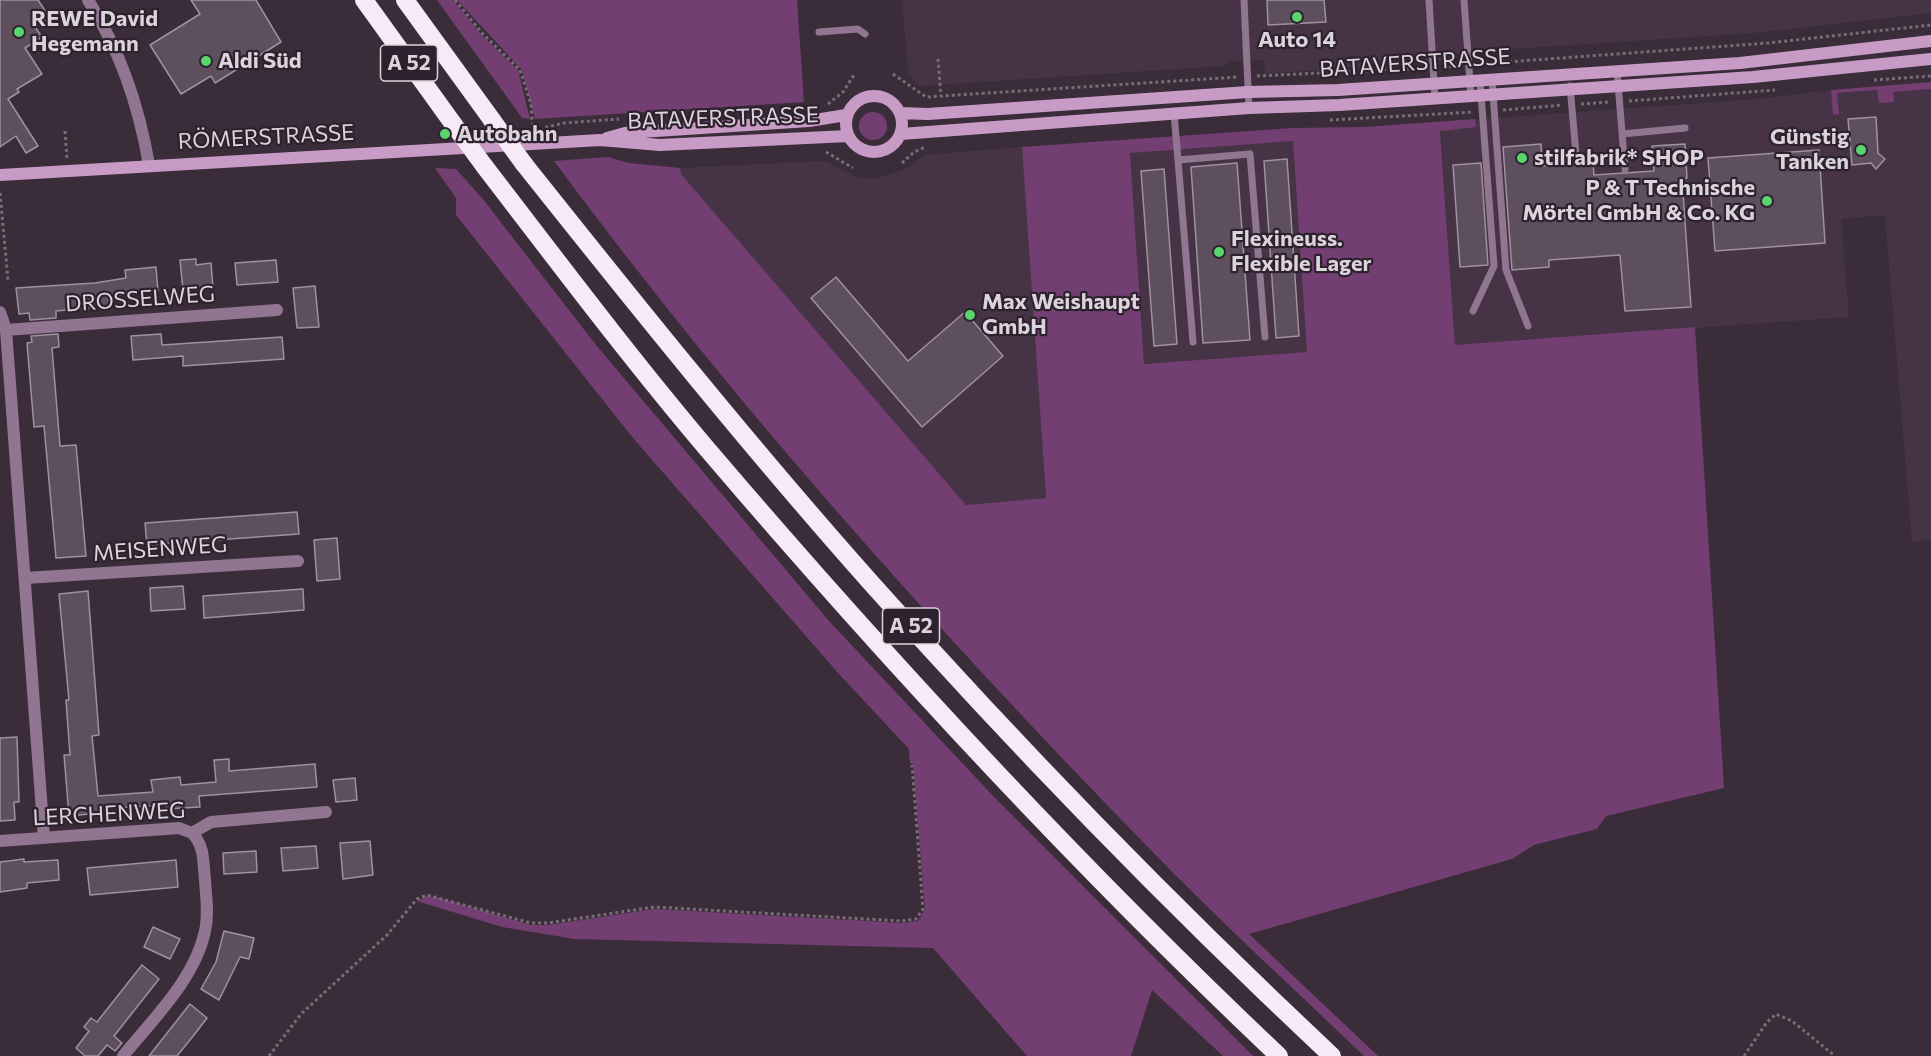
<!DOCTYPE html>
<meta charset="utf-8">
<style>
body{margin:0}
canvas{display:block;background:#3a2c39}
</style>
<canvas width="1931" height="1056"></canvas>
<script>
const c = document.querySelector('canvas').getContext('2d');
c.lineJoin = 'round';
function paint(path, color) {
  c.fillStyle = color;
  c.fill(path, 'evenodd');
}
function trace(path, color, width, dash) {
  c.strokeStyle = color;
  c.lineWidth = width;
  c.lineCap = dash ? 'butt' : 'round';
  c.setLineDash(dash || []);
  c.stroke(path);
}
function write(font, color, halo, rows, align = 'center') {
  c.font = font + ' Commissioner,sans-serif';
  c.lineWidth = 4.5;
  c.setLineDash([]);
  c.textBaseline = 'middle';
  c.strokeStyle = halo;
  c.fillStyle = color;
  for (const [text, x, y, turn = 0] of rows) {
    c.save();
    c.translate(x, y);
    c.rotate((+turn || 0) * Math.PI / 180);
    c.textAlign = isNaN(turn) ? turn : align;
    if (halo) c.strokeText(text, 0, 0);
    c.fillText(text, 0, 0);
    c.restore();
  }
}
const built = new Path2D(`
 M 902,0 L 1931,0 L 1931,13 L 1754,33 L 1482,51 L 1456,53 L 1456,59 L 1265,74 L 1264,60 L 1232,61 L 1223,66 L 919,86 L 908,73 Z
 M 1931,89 L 1931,540 L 1912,542 L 1885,215 L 1841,219 L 1849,317 L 1455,345 L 1440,122 L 1757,99 L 1831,90 L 1834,115 L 1838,114 L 1837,93 L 1878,90 L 1879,103 L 1893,92 Z
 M 1293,141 L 1307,352 L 1144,364 L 1130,152 Z
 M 1022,147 L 1046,498 L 966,505 L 681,174 L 680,168 L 826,161 L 854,176 L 875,179 L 906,169 L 925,155 Z`);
const green = new Path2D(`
 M 437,0 L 453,0 L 482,35 L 518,70 L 530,119 L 522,118 Z
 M 457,0 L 797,0 L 804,102 L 535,119 L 522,70 Z
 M 1931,82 L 1931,89 L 1893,92 L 1894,102 L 1879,103 L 1877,90 L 1837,93 L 1839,114 L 1833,115 L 1831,90 Z
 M859 126a14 14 0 1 1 28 0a14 14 0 1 1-28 0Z
 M 1475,119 L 1476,127 L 1440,131 L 1455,345 L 1695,327 L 1724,788 L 1606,816 L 1597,829 L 1534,845 L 1512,859 L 1249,934 L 1378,1056 L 1364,1056 C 1290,985 1213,915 1142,841 C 933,626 732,402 554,161 L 608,157 L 629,163 L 680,168 L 681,174 L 966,505 L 1046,498 L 1022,147 L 1292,128 L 1365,127 ZM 1293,141 L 1307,352 L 1144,364 L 1130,153 Z
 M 435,168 L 456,169 L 482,198 L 596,345 L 829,621 L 996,799 L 1253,1056 L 1223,1056 L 1152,990 L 1131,1056 L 1027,1056 L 933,948 L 575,939 L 502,927 L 417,901 L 427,896 L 439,898 L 531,925 L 548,925 L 654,909 L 903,923 L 918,921 L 925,909 L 913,764 L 910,763 L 909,749 L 839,674 L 633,438 L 456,215 L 456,198 Z`);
const building = new Path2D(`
 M 0,0 L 38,0 L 50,18 L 35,27 L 42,37 L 25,48 L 42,74 L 17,89 L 19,92 L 8,99 L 38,146 L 26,153 L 16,136 L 0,147 Z
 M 191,0 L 256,0 L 281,42 L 215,83 L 211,76 L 181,94 L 150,45 L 200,14 Z
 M 1267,0 L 1324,0 L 1326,22 L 1268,25 Z
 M 1876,117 L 1878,153 L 1885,159 L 1876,169 L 1871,163 L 1852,165 L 1848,119 Z
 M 1541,144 L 1542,166 L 1571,164 L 1570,158 L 1582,157 L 1582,163 L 1593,162 L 1594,175 L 1654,171 L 1652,146 L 1685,144 L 1687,178 L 1682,179 L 1691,307 L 1625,311 L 1620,255 L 1549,260 L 1549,267 L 1512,270 L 1503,147 Z
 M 1819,150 L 1825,243 L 1715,251 L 1708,158 Z
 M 1287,159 L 1299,336 L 1276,338 L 1264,161 Z
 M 1237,163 L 1250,340 L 1203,343 L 1191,167 Z
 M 1481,163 L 1488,265 L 1460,267 L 1453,165 Z
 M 1164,169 L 1177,344 L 1154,346 L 1141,171 Z
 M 196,259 L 196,265 L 211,263 L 213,288 L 183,290 L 180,260 Z
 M 276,260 L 278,282 L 237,285 L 235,263 Z
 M 156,267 L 158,291 L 108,296 L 109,306 L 56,311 L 56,318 L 30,320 L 29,313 L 19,314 L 16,288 L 95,283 L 126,278 L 125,270 Z
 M 836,277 L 908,361 L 965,312 L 1003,356 L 922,427 L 811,298 Z
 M 315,286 L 319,327 L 297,328 L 293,288 Z
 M 58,334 L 59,347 L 52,348 L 60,446 L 76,445 L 86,556 L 56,558 L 44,426 L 34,427 L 27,343 L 32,342 L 31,336 Z
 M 161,334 L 162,345 L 282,337 L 284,359 L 183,366 L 183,356 L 133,360 L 131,336 Z
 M 297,512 L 299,534 L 147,545 L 145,523 Z
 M 337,538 L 340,579 L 317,581 L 314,540 Z
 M 183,586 L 185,609 L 151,611 L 150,588 Z
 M 303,589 L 304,610 L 204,618 L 203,596 Z
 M 88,591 L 99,735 L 92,736 L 98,796 L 153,792 L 151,780 L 180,777 L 181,785 L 216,782 L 214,760 L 229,759 L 229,771 L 315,764 L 317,787 L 199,796 L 200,807 L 166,809 L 166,805 L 99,809 L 99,813 L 69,816 L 64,755 L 70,755 L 66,700 L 69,700 L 59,594 Z
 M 17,737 L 19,802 L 14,802 L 15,820 L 0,821 L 0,738 Z
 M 355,778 L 357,800 L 336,802 L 333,780 Z
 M 370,841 L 373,875 L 343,879 L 340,843 Z
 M 316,846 L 318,868 L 283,871 L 281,848 Z
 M 256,851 L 257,872 L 224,874 L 223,853 Z
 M 24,859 L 24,862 L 58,860 L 59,880 L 27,883 L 27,888 L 0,892 L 0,862 Z
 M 176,860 L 178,887 L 90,895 L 87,868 Z
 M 153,927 L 180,939 L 170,959 L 144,947 Z
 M 224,931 L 254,938 L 249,959 L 240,957 L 219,1000 L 201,989 L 216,962 Z
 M 142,965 L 159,979 L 114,1036 L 122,1043 L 115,1051 L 107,1045 L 98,1056 L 85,1056 L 76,1048 L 89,1031 L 84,1027 L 91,1018 L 97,1022 Z
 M 190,1004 L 207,1018 L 194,1035 L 177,1056 L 149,1056 Z`);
const path = new Path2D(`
 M 455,0 L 483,34 L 520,70 L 531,104 L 533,132
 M 938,59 L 941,96
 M 1479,64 L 1768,43 L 1931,25
 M 1443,67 L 1460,66
 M 893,74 L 926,97 L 1238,77
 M 1257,76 L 1424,68
 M 1874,80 L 1931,76
 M 1629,101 L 1775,90
 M 828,104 L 843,92 L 854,75
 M 1581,104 L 1610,102
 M 1503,110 L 1563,105
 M 1330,120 L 1473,112
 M 65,131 L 67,159
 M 541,131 L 543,128 L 564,123 L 619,119
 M 826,152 L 853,168
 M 902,163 L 914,152 L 925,147
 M 0,193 L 8,280
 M 269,1056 L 301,1014 L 387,935 L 417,899 L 427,895 L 531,923 L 548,923 L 654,907 L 902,921 L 916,919 L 923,909 L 912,765
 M 1744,1056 L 1767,1022 L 1776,1014 L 1792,1021 L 1835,1056`);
const lane = new Path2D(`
 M 1244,0 L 1249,108
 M 1429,0 L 1435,99
 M 1464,0 L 1471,96
 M 819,32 L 858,29 L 865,34
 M 1617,71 L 1625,169
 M 1492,80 L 1506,270 L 1528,326
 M 1570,86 L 1576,154
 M 1174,113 L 1178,160
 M 1622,134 L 1685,128
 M 1473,311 L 1494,266 L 1480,81
 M 1193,342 L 1178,160 L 1250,154 L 1265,337`);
const street = new Path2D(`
 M 88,0 C 120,50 139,106 149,165
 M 0,312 L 6,330 L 44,838
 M 6,330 L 277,310
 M 25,578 L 298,561
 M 0,841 L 179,828 L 192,833 L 211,822 L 326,812
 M 123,1056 C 153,1019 195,979 205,931 C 209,914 206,897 205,880 C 203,863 205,846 192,833`);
const secondary = new Path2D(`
 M846 124a28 28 0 1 1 56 0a28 28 0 1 1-56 0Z
 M 900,113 L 928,114 L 1248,92 L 1338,90 L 1740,63 L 1931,41
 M 901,134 L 1249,108 L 1339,105 L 1753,77 L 1931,59
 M 607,138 L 625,133 L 809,121 L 846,115
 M 0,175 L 600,140 L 660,145 L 848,136`);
const highway = new Path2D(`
 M 364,0 L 454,125
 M 405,0 L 492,120
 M 524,164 C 637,306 751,448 872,584 C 1018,748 1172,906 1332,1056
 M 485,167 C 558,262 630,358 708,450 C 888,661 1077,865 1279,1056`);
const highwayBridge = new Path2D(`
 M 492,120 L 524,164
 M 454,125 L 485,167`);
const markers = [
 [1297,17,6,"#5ad56e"],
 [19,32,6,"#5ad56e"],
 [206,61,6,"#5ad56e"],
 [445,134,6,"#5ad56e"],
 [1861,150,6,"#5ad56e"],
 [1522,158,6,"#5ad56e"],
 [1767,201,6,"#5ad56e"],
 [1219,252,6,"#5ad56e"],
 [970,315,6,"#5ad56e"]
];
const shields = [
 [409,63,57],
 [911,626,57]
];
const shieldNames = [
 ["A 52",409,63],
 ["A 52",911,626]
];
const poiNames = [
 ["REWE David",31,19],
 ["Hegemann",31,44],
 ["Auto 14",1297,40,"center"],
 ["Aldi Süd",218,61],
 ["Autobahn",457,134],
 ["Günstig",1849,137,"right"],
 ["Tanken",1849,162,"right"],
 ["stilfabrik* SHOP",1534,158],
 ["P & T Technische",1755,188,"right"],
 ["Mörtel GmbH & Co. KG",1755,213,"right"],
 ["Flexineuss.",1231,239],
 ["Flexible Lager",1231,264],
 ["Max Weishaupt",982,302],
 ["GmbH",982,327]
];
const streetNames = [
 ["BATAVERSTRASSE",1415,63,-4],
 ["BATAVERSTRASSE",723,118,-2],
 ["RÖMERSTRASSE",266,137,-3],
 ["DROSSELWEG",140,299,-4],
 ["MEISENWEG",160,549,-4],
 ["LERCHENWEG",109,814,-3]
];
paint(built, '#463446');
paint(green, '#733f73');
paint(building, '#5e4f5e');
trace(building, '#a190a0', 1.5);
trace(path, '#786c77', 3, [3, 3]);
trace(lane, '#917691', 7);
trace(street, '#917691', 12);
trace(secondary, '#c89bc7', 12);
trace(highway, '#f7e9f6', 18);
trace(highwayBridge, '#f7e9f6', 18);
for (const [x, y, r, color] of markers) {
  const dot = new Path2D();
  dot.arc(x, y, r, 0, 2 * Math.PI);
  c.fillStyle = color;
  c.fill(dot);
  trace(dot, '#2f222f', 2);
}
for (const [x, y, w] of shields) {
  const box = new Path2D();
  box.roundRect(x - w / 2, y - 18, w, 36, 4.5);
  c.fillStyle = '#2f222f';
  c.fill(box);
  trace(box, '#dcd4dc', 1.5);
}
write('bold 21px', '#dcd4dc', null, shieldNames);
write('bold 22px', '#dcd4dc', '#2f222f', poiNames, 'left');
write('22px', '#dcd4dc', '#2f222f', streetNames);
</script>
